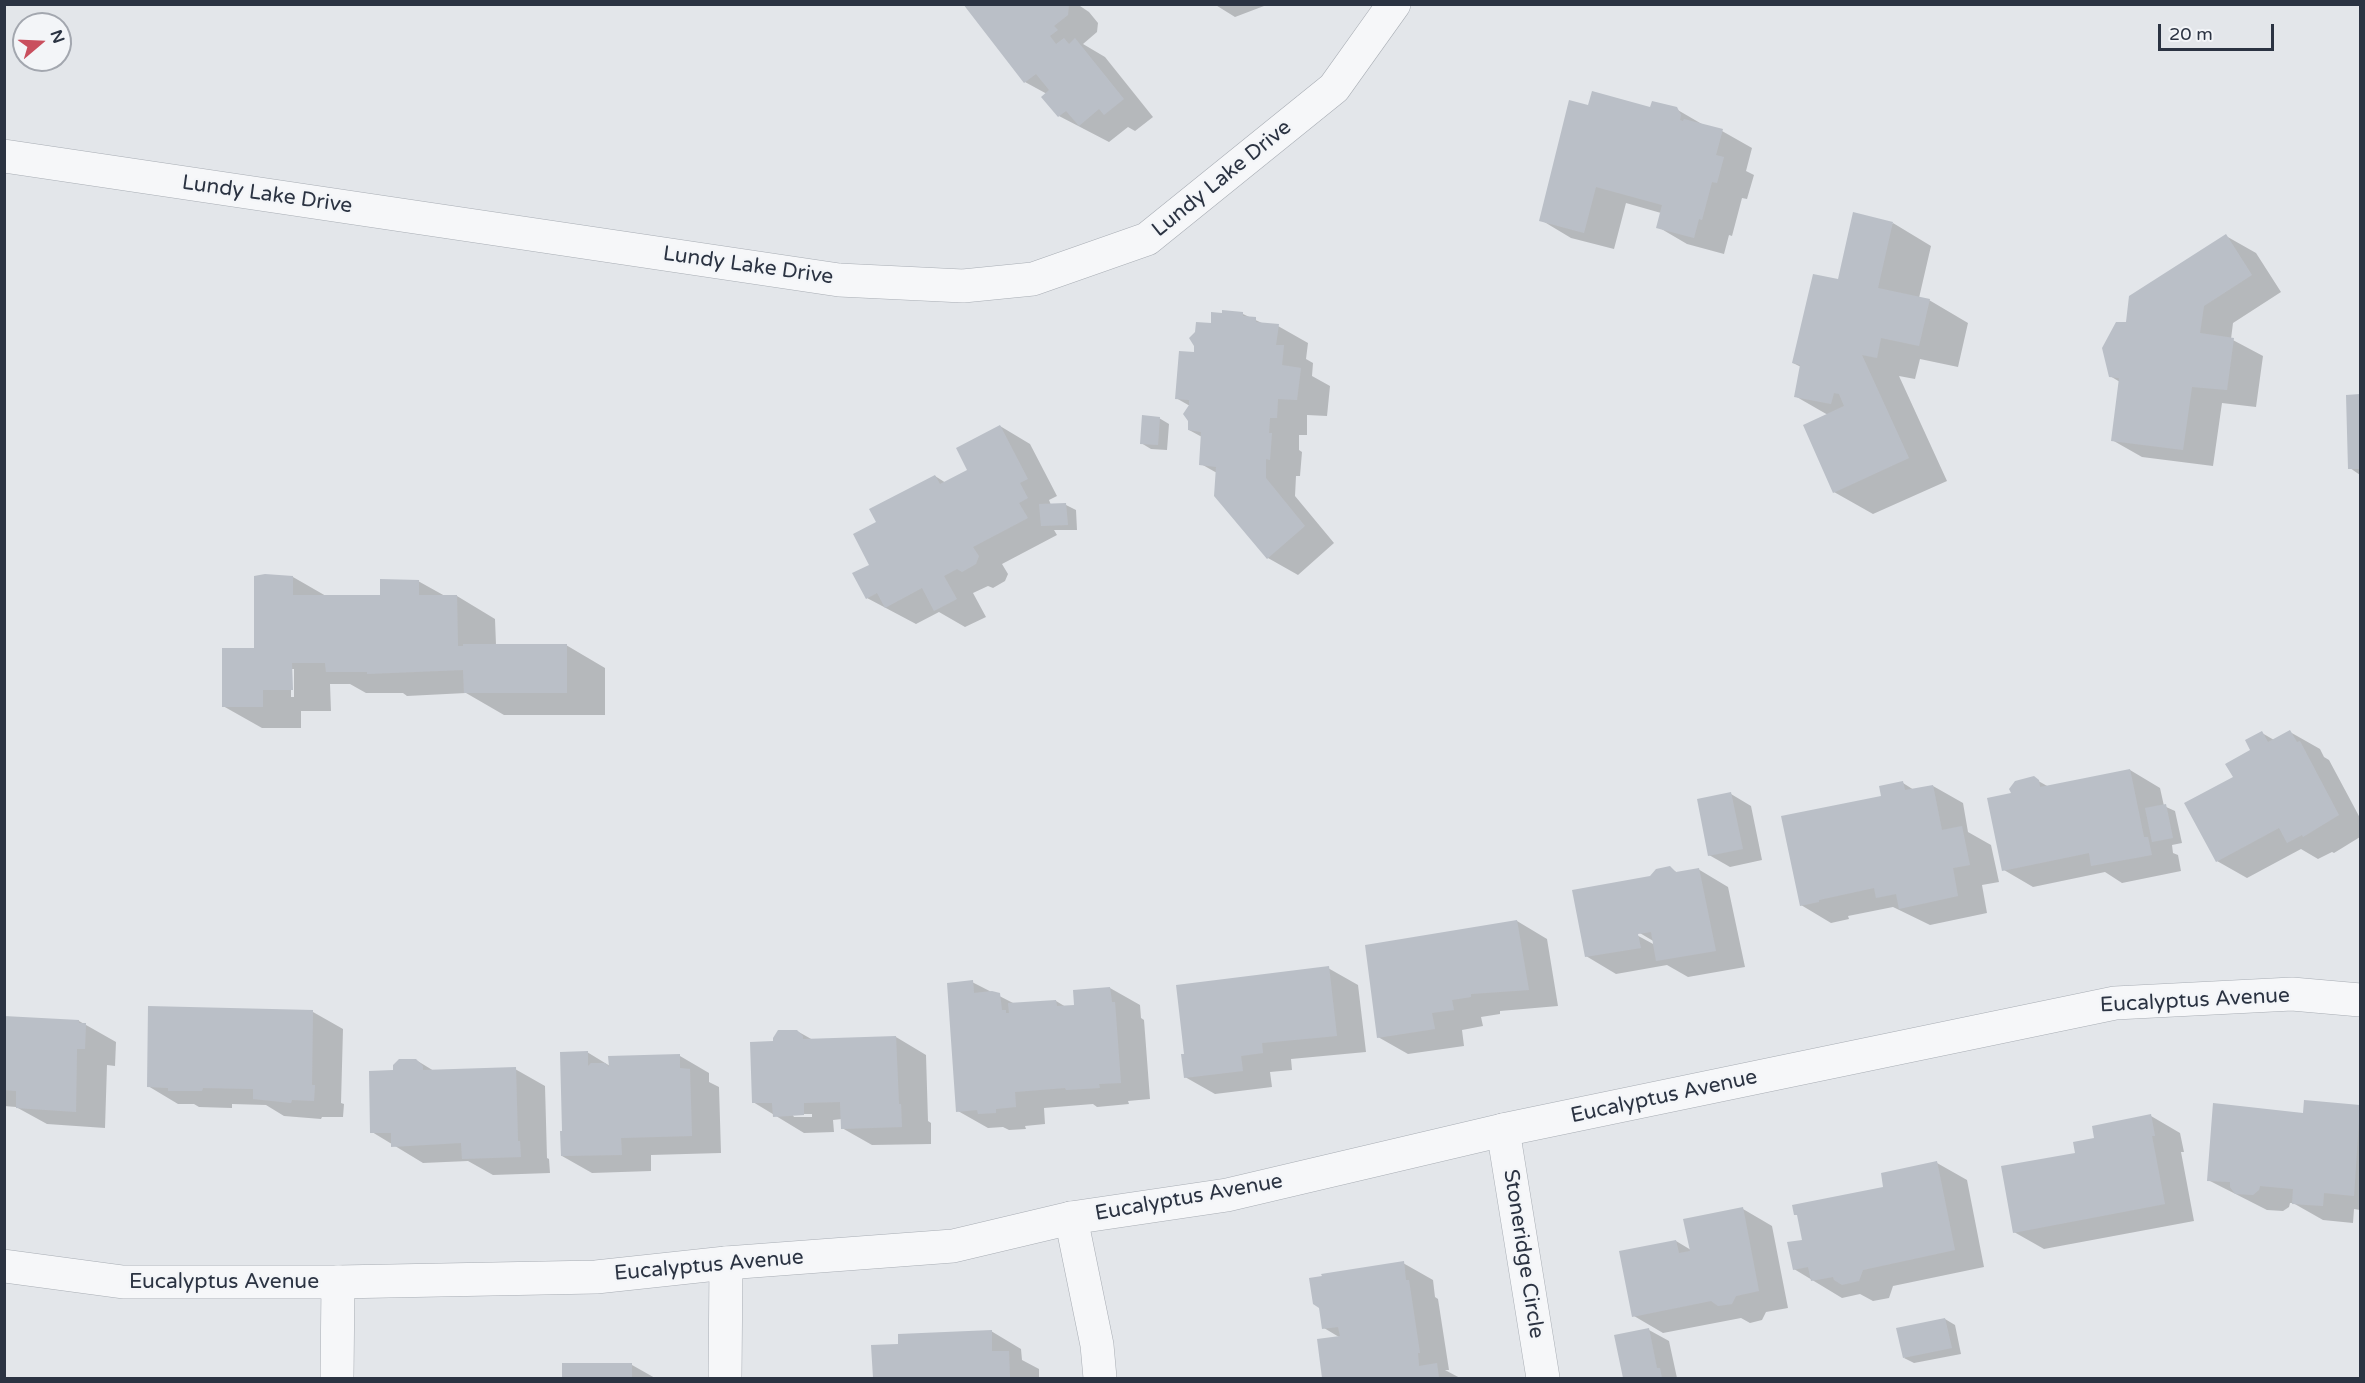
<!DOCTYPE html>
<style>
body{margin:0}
#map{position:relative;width:2365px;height:1383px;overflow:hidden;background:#e3e6ea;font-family:"Varela Round",sans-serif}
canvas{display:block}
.frame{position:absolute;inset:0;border:6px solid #2b3342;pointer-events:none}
.north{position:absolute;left:12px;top:12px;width:60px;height:60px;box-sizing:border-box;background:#f3f5f8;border:2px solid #a3a7af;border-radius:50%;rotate:71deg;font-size:16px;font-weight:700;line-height:24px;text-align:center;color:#2b3342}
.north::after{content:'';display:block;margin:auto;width:21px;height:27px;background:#c94f5e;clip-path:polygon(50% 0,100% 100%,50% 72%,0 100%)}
.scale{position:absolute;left:2158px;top:24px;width:116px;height:27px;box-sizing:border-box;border:3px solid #2b3342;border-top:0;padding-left:8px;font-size:18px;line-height:21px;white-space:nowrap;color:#2b3342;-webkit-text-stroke:4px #f3f5f8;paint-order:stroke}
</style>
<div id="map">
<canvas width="2365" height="1383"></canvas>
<div class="frame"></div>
<div class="north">N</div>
<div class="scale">20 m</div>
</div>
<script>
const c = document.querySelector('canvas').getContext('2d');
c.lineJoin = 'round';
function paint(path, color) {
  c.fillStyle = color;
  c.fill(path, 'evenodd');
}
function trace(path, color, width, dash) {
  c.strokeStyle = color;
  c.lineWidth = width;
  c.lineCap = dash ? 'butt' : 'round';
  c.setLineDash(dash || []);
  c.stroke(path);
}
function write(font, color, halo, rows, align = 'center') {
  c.font = font + ' "Varela Round",sans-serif';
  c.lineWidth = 4.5;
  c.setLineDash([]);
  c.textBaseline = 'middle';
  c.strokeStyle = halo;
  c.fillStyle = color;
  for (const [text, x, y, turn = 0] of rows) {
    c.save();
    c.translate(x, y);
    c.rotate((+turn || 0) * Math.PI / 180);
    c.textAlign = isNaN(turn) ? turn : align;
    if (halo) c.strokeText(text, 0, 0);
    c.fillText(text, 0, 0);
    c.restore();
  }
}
const shadow = new Path2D(`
 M 965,4 L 1077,4 L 1089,12 L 1098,23 L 1097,32 L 1083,44 L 1105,57 L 1153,117 L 1135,131 L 1128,127 L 1109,142 L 1059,116 L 1047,94 L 1025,82 Z
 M 1214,4 L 1264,4 L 1264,6 L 1235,17 Z
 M 1589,107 L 1676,109 L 1707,127 L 1722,131 L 1752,148 L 1746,171 L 1754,175 L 1747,199 L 1742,198 L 1732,236 L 1729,235 L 1724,254 L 1687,244 L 1658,227 L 1661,213 L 1626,203 L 1614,249 L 1571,238 L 1541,220 Z
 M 1893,223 L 1931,246 L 1919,298 L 1929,300 L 1968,323 L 1958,367 L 1920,359 L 1915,379 L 1899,376 L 1947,481 L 1873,514 L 1834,492 L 1828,415 L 1795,396 L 1801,367 L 1793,363 L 1839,281 Z
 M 2226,236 L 2256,253 L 2281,292 L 2233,323 L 2231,339 L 2263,356 L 2256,407 L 2222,403 L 2213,466 L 2142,457 L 2112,440 L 2120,382 L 2110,376 L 2128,324 Z
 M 1243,314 L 1266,325 L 1278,326 L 1308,343 L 1306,359 L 1313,363 L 1312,376 L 1330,386 L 1327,416 L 1307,415 L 1307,435 L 1299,435 L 1299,450 L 1302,452 L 1300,476 L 1296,476 L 1295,496 L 1334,543 L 1298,575 L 1268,558 L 1216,495 L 1217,473 L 1201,464 L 1202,437 L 1189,430 L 1190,406 L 1176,398 L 1212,325 Z
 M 2347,396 L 2360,396 L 2360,475 L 2350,468 Z
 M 1159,418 L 1169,424 L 1167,450 L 1151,449 L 1141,443 Z
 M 1000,426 L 1030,444 L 1057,496 L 1049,500 L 1051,505 L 1066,505 L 1076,510 L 1077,530 L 1054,530 L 1057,535 L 1002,564 L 1008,574 L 1005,581 L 993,588 L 988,586 L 973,593 L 986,617 L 965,627 L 939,612 L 916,624 L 867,598 L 878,523 L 935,476 L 946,483 L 969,470 Z
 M 255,577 L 293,577 L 326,596 L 381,596 L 418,581 L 445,596 L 457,596 L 495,619 L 496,645 L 566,645 L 605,668 L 605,715 L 504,715 L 466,693 L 407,696 L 403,693 L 366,693 L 350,684 L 330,684 L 331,711 L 301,711 L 301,728 L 262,728 L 223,706 L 256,649 ZM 291,669 L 294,669 L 294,697 L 291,697 Z
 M 2290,732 L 2320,749 L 2324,757 L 2329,760 L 2360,818 L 2360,837 L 2334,853 L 2332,852 L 2318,859 L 2301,849 L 2247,878 L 2217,861 L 2186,804 L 2235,778 L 2262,733 L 2274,740 Z
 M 2130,770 L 2160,788 L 2164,806 L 2175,811 L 2182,843 L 2172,845 L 2173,853 L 2178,855 L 2181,871 L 2122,883 L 2105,872 L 2033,887 L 2004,870 L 2013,794 L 2033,778 L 2049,787 Z
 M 1903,783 L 1914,790 L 1933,786 L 1963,803 L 1968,832 L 1991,845 L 1999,882 L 1982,885 L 1987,913 L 1930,925 L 1893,907 L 1848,916 L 1849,919 L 1831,923 L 1801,905 L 1883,797 Z
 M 1731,794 L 1751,806 L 1762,860 L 1730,867 L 1709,855 Z
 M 1669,868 L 1678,873 L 1698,869 L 1728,887 L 1745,967 L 1688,977 L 1667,965 L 1616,974 L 1586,956 L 1651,878 ZM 1633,929 L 1655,942 L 1655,945 L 1631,932 Z
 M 1517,921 L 1547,939 L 1558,1006 L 1500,1011 L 1500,1014 L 1481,1017 L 1483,1026 L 1462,1030 L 1464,1046 L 1408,1054 L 1378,1037 Z
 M 1328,968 L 1358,985 L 1366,1052 L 1291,1059 L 1292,1070 L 1270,1072 L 1272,1087 L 1215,1094 L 1185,1077 Z
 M 972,982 L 1015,1004 L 1056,1001 L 1066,1007 L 1076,1006 L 1110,988 L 1140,1005 L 1141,1018 L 1144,1020 L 1150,1099 L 1128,1101 L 1129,1104 L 1097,1107 L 1093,1104 L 1044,1108 L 1045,1124 L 1025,1126 L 1026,1129 L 1009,1130 L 1003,1127 L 988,1128 L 958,1111 Z
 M 313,1012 L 343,1029 L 341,1103 L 344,1104 L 343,1117 L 322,1117 L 321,1119 L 284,1116 L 266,1105 L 232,1104 L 232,1108 L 199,1107 L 194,1104 L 178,1104 L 148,1086 Z
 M 4,1017 L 79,1021 L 116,1042 L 115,1066 L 107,1065 L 105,1128 L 47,1124 L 16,1107 L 4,1106 Z
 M 797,1031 L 813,1040 L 896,1037 L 926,1055 L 928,1121 L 931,1123 L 931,1144 L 872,1145 L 842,1128 L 842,1119 L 833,1120 L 834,1132 L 804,1133 L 753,1102 L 775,1042 ZM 792,1114 L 812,1114 L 812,1117 L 794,1117 Z
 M 587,1052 L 610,1066 L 680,1056 L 709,1073 L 709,1082 L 719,1087 L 721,1153 L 651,1155 L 651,1171 L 592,1173 L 562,1156 Z
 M 416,1060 L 434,1071 L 515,1069 L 545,1086 L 547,1158 L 549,1159 L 550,1173 L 493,1175 L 468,1161 L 423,1163 L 372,1132 L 395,1072 Z
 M 2306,1102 L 2360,1107 L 2360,1210 L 2354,1209 L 2353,1223 L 2323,1220 L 2293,1203 L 2290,1203 L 2289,1207 L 2283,1211 L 2267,1210 L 2208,1180 L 2304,1115 Z
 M 2151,1116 L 2180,1133 L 2184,1152 L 2181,1152 L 2194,1221 L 2044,1249 L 2014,1232 L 2077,1154 L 2096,1139 Z
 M 1937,1163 L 1967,1180 L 1984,1267 L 1893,1286 L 1889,1298 L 1873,1301 L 1860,1294 L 1842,1298 L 1794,1269 L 1804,1241 L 1799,1216 L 1796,1214 L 1885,1188 Z
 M 1743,1209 L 1772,1226 L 1788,1308 L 1766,1312 L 1762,1320 L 1750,1323 L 1741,1318 L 1663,1333 L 1634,1316 L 1676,1241 L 1691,1250 Z
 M 1403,1263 L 1433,1280 L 1435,1297 L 1438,1299 L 1449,1370 L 1445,1370 L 1460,1378 L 1324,1378 L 1318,1341 L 1339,1337 L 1324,1328 Z
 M 1945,1319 L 1955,1325 L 1961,1354 L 1914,1363 L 1904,1358 Z
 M 1649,1330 L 1669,1341 L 1677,1378 L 1625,1378 L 1616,1336 Z
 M 991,1331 L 1021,1349 L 1022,1360 L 1039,1369 L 1039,1378 L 875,1378 L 873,1346 L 900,1346 Z
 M 564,1364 L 632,1365 L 655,1378 L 564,1378 Z`);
const building = new Path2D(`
 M 963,4 L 1069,4 L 1068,15 L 1054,26 L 1058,30 L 1050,36 L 1056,44 L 1064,38 L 1069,44 L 1075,38 L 1124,99 L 1104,115 L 1099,109 L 1079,126 L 1066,111 L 1058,117 L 1041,97 L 1049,90 L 1036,74 L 1024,83 Z
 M 1592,91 L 1650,107 L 1652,101 L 1677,107 L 1681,115 L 1680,120 L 1683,121 L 1684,119 L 1723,129 L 1716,155 L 1724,157 L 1717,183 L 1712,182 L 1702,220 L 1699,219 L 1694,238 L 1656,228 L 1662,205 L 1596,187 L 1584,233 L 1539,221 L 1569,100 L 1588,105 Z
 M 1853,212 L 1893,222 L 1878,288 L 1930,299 L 1919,346 L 1881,338 L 1877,358 L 1862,355 L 1909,458 L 1833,493 L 1803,425 L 1844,406 L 1839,394 L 1834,393 L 1831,404 L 1794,397 L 1800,365 L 1792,363 L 1813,274 L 1838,279 Z
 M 2226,234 L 2252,275 L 2204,306 L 2200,333 L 2234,338 L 2227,390 L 2192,387 L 2183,450 L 2111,441 L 2119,378 L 2109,377 L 2102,348 L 2116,322 L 2126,322 L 2129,296 Z
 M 1222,310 L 1243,312 L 1243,316 L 1256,317 L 1256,322 L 1279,324 L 1276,345 L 1284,345 L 1282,365 L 1301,368 L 1297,400 L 1278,399 L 1277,418 L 1270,418 L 1269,433 L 1272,433 L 1270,460 L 1266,459 L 1266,478 L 1305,526 L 1267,559 L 1214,496 L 1216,467 L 1199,465 L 1201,432 L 1188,430 L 1188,421 L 1183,414 L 1189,405 L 1189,400 L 1175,399 L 1179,351 L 1194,352 L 1194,346 L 1189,338 L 1195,332 L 1196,322 L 1211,323 L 1211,312 L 1222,313 Z
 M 2360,394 L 2360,469 L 2348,469 L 2346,395 Z
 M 1142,415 L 1160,417 L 1158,445 L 1140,444 Z
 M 1000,425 L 1028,479 L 1020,483 L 1028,498 L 1019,503 L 1028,518 L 973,547 L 979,556 L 976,564 L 962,572 L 957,569 L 944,576 L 957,599 L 934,611 L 922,588 L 885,608 L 877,593 L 866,599 L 852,573 L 869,565 L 853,534 L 876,522 L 869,509 L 935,475 L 940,484 L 967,470 L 956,448 Z
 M 1066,503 L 1068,525 L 1041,526 L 1039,504 Z
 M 265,574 L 293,576 L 293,595 L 380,595 L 380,579 L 419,580 L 419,595 L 457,595 L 458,646 L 463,646 L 463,644 L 567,644 L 567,693 L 464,693 L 463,670 L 367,674 L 367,672 L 326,672 L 325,663 L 292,663 L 293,690 L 263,690 L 263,707 L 222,707 L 222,648 L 254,648 L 254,576 Z
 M 2290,730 L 2297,742 L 2300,741 L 2339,815 L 2303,837 L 2302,835 L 2287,843 L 2279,828 L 2216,862 L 2184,803 L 2233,777 L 2225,764 L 2250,750 L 2245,740 L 2262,731 L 2268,742 Z
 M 2130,769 L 2144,837 L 2148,837 L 2152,855 L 2091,866 L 2089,853 L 2002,871 L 1987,798 L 2011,793 L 2009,789 L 2015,781 L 2034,776 L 2039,780 L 2040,787 Z
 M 1903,781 L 1905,790 L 1933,785 L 1942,830 L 1962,826 L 1970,865 L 1953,868 L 1958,896 L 1899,909 L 1896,894 L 1876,898 L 1874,888 L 1819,900 L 1819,902 L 1800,906 L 1781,816 L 1881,796 L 1879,786 Z
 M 1731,792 L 1743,849 L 1708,856 L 1697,799 Z
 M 2166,804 L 2173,838 L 2152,842 L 2145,808 Z
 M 1670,866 L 1676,872 L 1699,868 L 1716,951 L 1656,961 L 1651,932 L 1638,934 L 1641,948 L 1585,957 L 1572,890 L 1650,876 L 1656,869 Z
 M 1517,920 L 1529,990 L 1471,994 L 1471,997 L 1452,1000 L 1454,1010 L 1432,1013 L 1435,1029 L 1377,1038 L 1365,945 Z
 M 1329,966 L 1337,1036 L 1262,1043 L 1263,1053 L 1241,1056 L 1243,1071 L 1184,1078 L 1181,1054 L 1184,1054 L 1176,985 Z
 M 973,980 L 974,993 L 992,991 L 1000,993 L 1002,1010 L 1006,1010 L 1006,1013 L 1009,1013 L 1008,1003 L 1056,1000 L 1057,1006 L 1074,1005 L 1073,990 L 1110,987 L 1112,1002 L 1115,1002 L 1121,1083 L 1099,1084 L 1100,1088 L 1066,1090 L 1065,1088 L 1015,1092 L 1016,1107 L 996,1109 L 996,1113 L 978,1114 L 977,1110 L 956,1112 L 947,983 Z
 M 148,1006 L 313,1010 L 312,1085 L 315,1085 L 314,1101 L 292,1100 L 291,1103 L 253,1099 L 253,1089 L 203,1088 L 202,1091 L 168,1091 L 168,1088 L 147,1087 Z
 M 4,1016 L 79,1020 L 79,1023 L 86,1023 L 85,1049 L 77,1049 L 76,1112 L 16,1108 L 16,1091 L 4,1090 Z
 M 778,1030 L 797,1030 L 803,1036 L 803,1039 L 896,1036 L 899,1104 L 901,1104 L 902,1127 L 841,1129 L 840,1102 L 804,1103 L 804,1115 L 773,1117 L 772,1103 L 752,1103 L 750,1042 L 773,1041 L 773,1038 Z
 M 588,1051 L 588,1066 L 591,1063 L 605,1063 L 609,1067 L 608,1056 L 680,1054 L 680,1068 L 690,1069 L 692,1136 L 621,1138 L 622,1155 L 561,1156 L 560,1131 L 562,1131 L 560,1052 Z
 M 399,1059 L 416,1059 L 423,1066 L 423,1070 L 516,1067 L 518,1141 L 520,1141 L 521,1157 L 462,1159 L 461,1143 L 391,1147 L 391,1133 L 370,1133 L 369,1071 L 393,1070 L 393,1065 Z
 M 2304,1100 L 2360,1105 L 2354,1196 L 2324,1193 L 2323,1206 L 2292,1204 L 2293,1189 L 2260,1186 L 2259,1190 L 2253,1195 L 2235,1194 L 2230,1187 L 2230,1182 L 2207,1181 L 2213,1103 L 2303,1113 Z
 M 2151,1114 L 2155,1136 L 2152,1136 L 2165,1204 L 2013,1233 L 2001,1166 L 2075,1153 L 2073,1142 L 2094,1138 L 2092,1126 Z
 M 1937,1161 L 1955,1250 L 1863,1270 L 1859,1281 L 1842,1285 L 1834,1280 L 1833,1277 L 1811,1281 L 1808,1267 L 1793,1270 L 1787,1242 L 1802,1240 L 1797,1215 L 1794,1215 L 1792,1205 L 1883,1187 L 1881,1173 Z
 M 1743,1207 L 1759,1291 L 1736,1296 L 1732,1304 L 1718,1306 L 1711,1301 L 1632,1317 L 1619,1251 L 1676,1240 L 1679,1253 L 1690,1251 L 1683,1219 Z
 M 1404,1261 L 1406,1280 L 1409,1280 L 1420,1353 L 1418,1353 L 1419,1366 L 1437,1363 L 1439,1378 L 1322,1378 L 1317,1339 L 1340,1336 L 1338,1327 L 1322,1329 L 1319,1308 L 1313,1304 L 1309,1278 L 1322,1276 L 1321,1274 Z
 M 1945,1318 L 1952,1348 L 1903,1358 L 1896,1328 Z
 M 1649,1328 L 1657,1368 L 1660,1368 L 1662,1378 L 1623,1378 L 1614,1335 Z
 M 992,1330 L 992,1351 L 1009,1351 L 1010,1378 L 873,1378 L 871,1345 L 898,1344 L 898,1334 Z
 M 562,1363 L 632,1363 L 632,1378 L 562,1378 Z`);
const minor = new Path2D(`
 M 4,156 L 839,280 L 963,286 L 1033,279 L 1147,239 L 1334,88 L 1394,4
 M 1503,1130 L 1543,1378
 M 1071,1218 L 1097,1345 L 1100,1378
 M 337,1378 L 338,1282
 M 725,1378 L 726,1263`);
const tertiary = new Path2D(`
 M 4,1266 L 123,1282 L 338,1282 L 596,1277 L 726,1263 L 953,1246 L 1071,1218 L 1227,1195 L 1503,1130 L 2115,1003 L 2292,994 L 2360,1000`);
const streetNames = [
 ["Lundy Lake Drive",1222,179,-39],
 ["Lundy Lake Drive",267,195,8],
 ["Lundy Lake Drive",748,266,8],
 ["Eucalyptus Avenue",2195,1001,-3],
 ["Eucalyptus Avenue",1664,1097,-12],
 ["Eucalyptus Avenue",1189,1198,-10],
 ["Stoneridge Circle",1523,1254,81],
 ["Eucalyptus Avenue",709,1266,-5],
 ["Eucalyptus Avenue",224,1282]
];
paint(shadow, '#0003');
paint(building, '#babfc7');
trace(minor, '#a8adb4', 34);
trace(tertiary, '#a8adb4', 34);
trace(minor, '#f6f7f9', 33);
trace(tertiary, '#f6f7f9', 33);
write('21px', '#2b3342', '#f3f5f8', streetNames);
</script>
